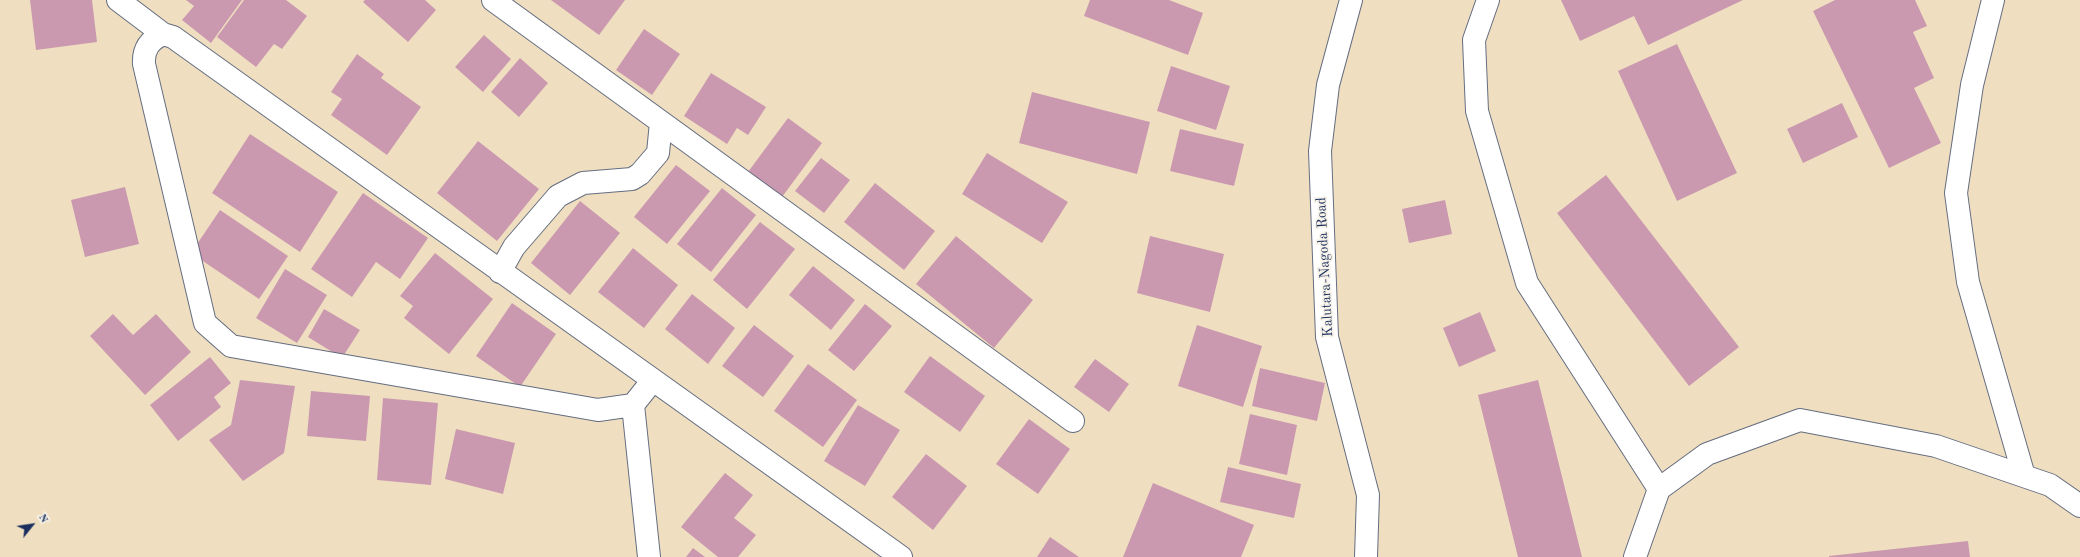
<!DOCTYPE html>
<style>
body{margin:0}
#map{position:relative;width:2080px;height:557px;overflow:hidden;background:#efdfc0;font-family:"Old Standard TT",serif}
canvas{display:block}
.north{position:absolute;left:12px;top:505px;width:40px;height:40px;-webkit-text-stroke:3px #f7f3e8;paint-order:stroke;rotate:60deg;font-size:11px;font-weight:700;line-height:16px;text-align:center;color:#1b2f5e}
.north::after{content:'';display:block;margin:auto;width:14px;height:18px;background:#1b2f5e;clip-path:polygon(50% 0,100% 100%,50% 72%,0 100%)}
</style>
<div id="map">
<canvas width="2080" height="557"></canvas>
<div class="north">N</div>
</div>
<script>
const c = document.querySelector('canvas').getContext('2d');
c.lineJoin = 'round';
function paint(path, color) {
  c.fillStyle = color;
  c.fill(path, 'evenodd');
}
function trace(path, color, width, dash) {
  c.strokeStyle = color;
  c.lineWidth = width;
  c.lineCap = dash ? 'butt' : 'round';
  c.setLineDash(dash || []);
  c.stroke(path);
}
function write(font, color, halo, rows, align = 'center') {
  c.font = font + ' "Old Standard TT",serif';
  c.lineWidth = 3.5;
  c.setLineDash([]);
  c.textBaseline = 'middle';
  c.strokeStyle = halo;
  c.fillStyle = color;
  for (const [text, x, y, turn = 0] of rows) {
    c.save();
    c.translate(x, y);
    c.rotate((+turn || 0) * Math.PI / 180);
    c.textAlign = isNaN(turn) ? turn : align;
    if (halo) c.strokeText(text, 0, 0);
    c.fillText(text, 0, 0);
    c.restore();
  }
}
const building = new Path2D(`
 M 30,0 L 92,0 L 97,42 L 36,50 Z
 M 186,0 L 242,0 L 211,43 L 182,20 L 194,6 Z
 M 244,0 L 286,0 L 307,16 L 282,49 L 274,44 L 256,67 L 217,37 Z
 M 365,0 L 425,0 L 436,10 L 408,42 L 363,2 Z
 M 551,0 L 625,0 L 599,35 Z
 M 1090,0 L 1169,0 L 1203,13 L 1188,55 L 1084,16 Z
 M 1561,0 L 1743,0 L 1648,45 L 1634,16 L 1580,41 Z
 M 1835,0 L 1915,0 L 1927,26 L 1913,32 L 1934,78 L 1914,88 L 1941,143 L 1889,168 L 1813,11 Z
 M 644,29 L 680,54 L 652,95 L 616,70 Z
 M 484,35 L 511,59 L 483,92 L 455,67 Z
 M 1677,44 L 1737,173 L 1677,201 L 1618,71 Z
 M 357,54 L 384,74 L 381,78 L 421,107 L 387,155 L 331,115 L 342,99 L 331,92 Z
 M 520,58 L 548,83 L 519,117 L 491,92 Z
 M 1171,66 L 1230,86 L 1216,130 L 1157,111 Z
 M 711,73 L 766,107 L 748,135 L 737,128 L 727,144 L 684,116 Z
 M 1032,92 L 1150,122 L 1137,174 L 1019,143 Z
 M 1842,103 L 1858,137 L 1803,163 L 1787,129 Z
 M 788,118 L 822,143 L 782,197 L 748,172 Z
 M 1180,129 L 1244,144 L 1234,186 L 1170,171 Z
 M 250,134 L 338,192 L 300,252 L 212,193 Z
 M 478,141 L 539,189 L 497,241 L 437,193 Z
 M 987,153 L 1068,202 L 1042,243 L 962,194 Z
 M 821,158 L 850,180 L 824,213 L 795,191 Z
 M 676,165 L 710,191 L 667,244 L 634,217 Z
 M 1606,175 L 1739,347 L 1689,386 L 1557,213 Z
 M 875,183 L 935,231 L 904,270 L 844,222 Z
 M 125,187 L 139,244 L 85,257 L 71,200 Z
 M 722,188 L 756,215 L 711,272 L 677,244 Z
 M 363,193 L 428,238 L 400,279 L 376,262 L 352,297 L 311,269 Z
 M 1445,200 L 1452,234 L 1409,243 L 1402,209 Z
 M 580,201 L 620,233 L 570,295 L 531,263 Z
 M 220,210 L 288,256 L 259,299 L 191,253 Z
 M 760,222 L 795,249 L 747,309 L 713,280 Z
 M 956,236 L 1033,300 L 994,348 L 916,284 Z
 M 1150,236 L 1224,254 L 1210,312 L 1137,293 Z
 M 633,248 L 678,285 L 644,328 L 598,292 Z
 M 435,253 L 493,299 L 449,354 L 404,318 L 413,306 L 400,296 Z
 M 813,266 L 855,300 L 831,330 L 789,295 Z
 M 285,269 L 327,295 L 297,343 L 256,318 Z
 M 692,294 L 735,328 L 708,364 L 665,329 Z
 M 512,303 L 556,334 L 520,387 L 476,356 Z
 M 865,304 L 892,326 L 854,371 L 828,350 Z
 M 324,309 L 360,330 L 342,358 L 308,337 Z
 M 1480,312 L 1496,351 L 1459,367 L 1443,328 Z
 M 113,314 L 133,335 L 156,314 L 191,352 L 145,395 L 90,336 Z
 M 754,325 L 794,356 L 763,397 L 722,366 Z
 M 1197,325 L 1262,346 L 1243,407 L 1178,386 Z
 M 930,356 L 985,396 L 960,432 L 904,392 Z
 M 210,357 L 231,383 L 214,397 L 221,407 L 178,441 L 150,405 Z
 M 1095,359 L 1129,384 L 1109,412 L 1074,387 Z
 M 808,364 L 857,400 L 823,447 L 774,411 Z
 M 1260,368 L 1325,383 L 1317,421 L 1252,406 Z
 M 240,380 L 295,386 L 284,453 L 243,481 L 209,440 L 231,425 Z
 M 1538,380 L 1582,557 L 1518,557 L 1478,395 Z
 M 311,391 L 370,396 L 366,441 L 307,436 Z
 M 383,398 L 438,403 L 431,485 L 377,480 Z
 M 858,405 L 900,430 L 865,486 L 824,461 Z
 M 1250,414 L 1297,425 L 1287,475 L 1239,464 Z
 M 1029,419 L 1070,449 L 1038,494 L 996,464 Z
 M 456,429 L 515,443 L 503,494 L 445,479 Z
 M 926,454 L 967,486 L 933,530 L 892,497 Z
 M 1228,467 L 1301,484 L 1294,518 L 1220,502 Z
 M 725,473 L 753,495 L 734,518 L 756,535 L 738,557 L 718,557 L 681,527 Z
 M 1153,483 L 1254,525 L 1241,557 L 1123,557 Z
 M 1050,537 L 1079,557 L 1037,557 Z
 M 1968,541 L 1970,557 L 1829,557 L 1829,556 Z
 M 693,548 L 705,557 L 686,557 Z`);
const minor = new Path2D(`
 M 118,0 L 163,34
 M 493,0 L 1073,421
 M 1488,0 L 1474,40 L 1477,111 L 1527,283 L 1659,489
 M 1993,0 L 1972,85 L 1956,193 L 1968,282 L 2024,476
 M 500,272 L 514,247 L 558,196 L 583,183 L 632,179 L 640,174 L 658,153 L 661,122
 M 653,380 L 633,405 L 598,410 L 231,346 L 205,323 L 144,64 C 143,49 150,40 163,34 L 173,37 L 901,557
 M 633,405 L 649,557
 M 1635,557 L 1659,489 L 1707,454 L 1800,420 L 1936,446 L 2050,485 L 2080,506`);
const primary = new Path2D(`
 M 1351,0 L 1328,85 L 1320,151 L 1327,337 L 1368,495 L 1366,557`);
const streetNames = [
 ["Kalutara-Nagoda Road",1325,267,-93]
];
paint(building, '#cb99af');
trace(minor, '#656d80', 24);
trace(primary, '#656d80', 24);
trace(minor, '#fff', 22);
trace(primary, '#fff', 22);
write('14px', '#1b2f5e', '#f7f3e8', streetNames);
</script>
